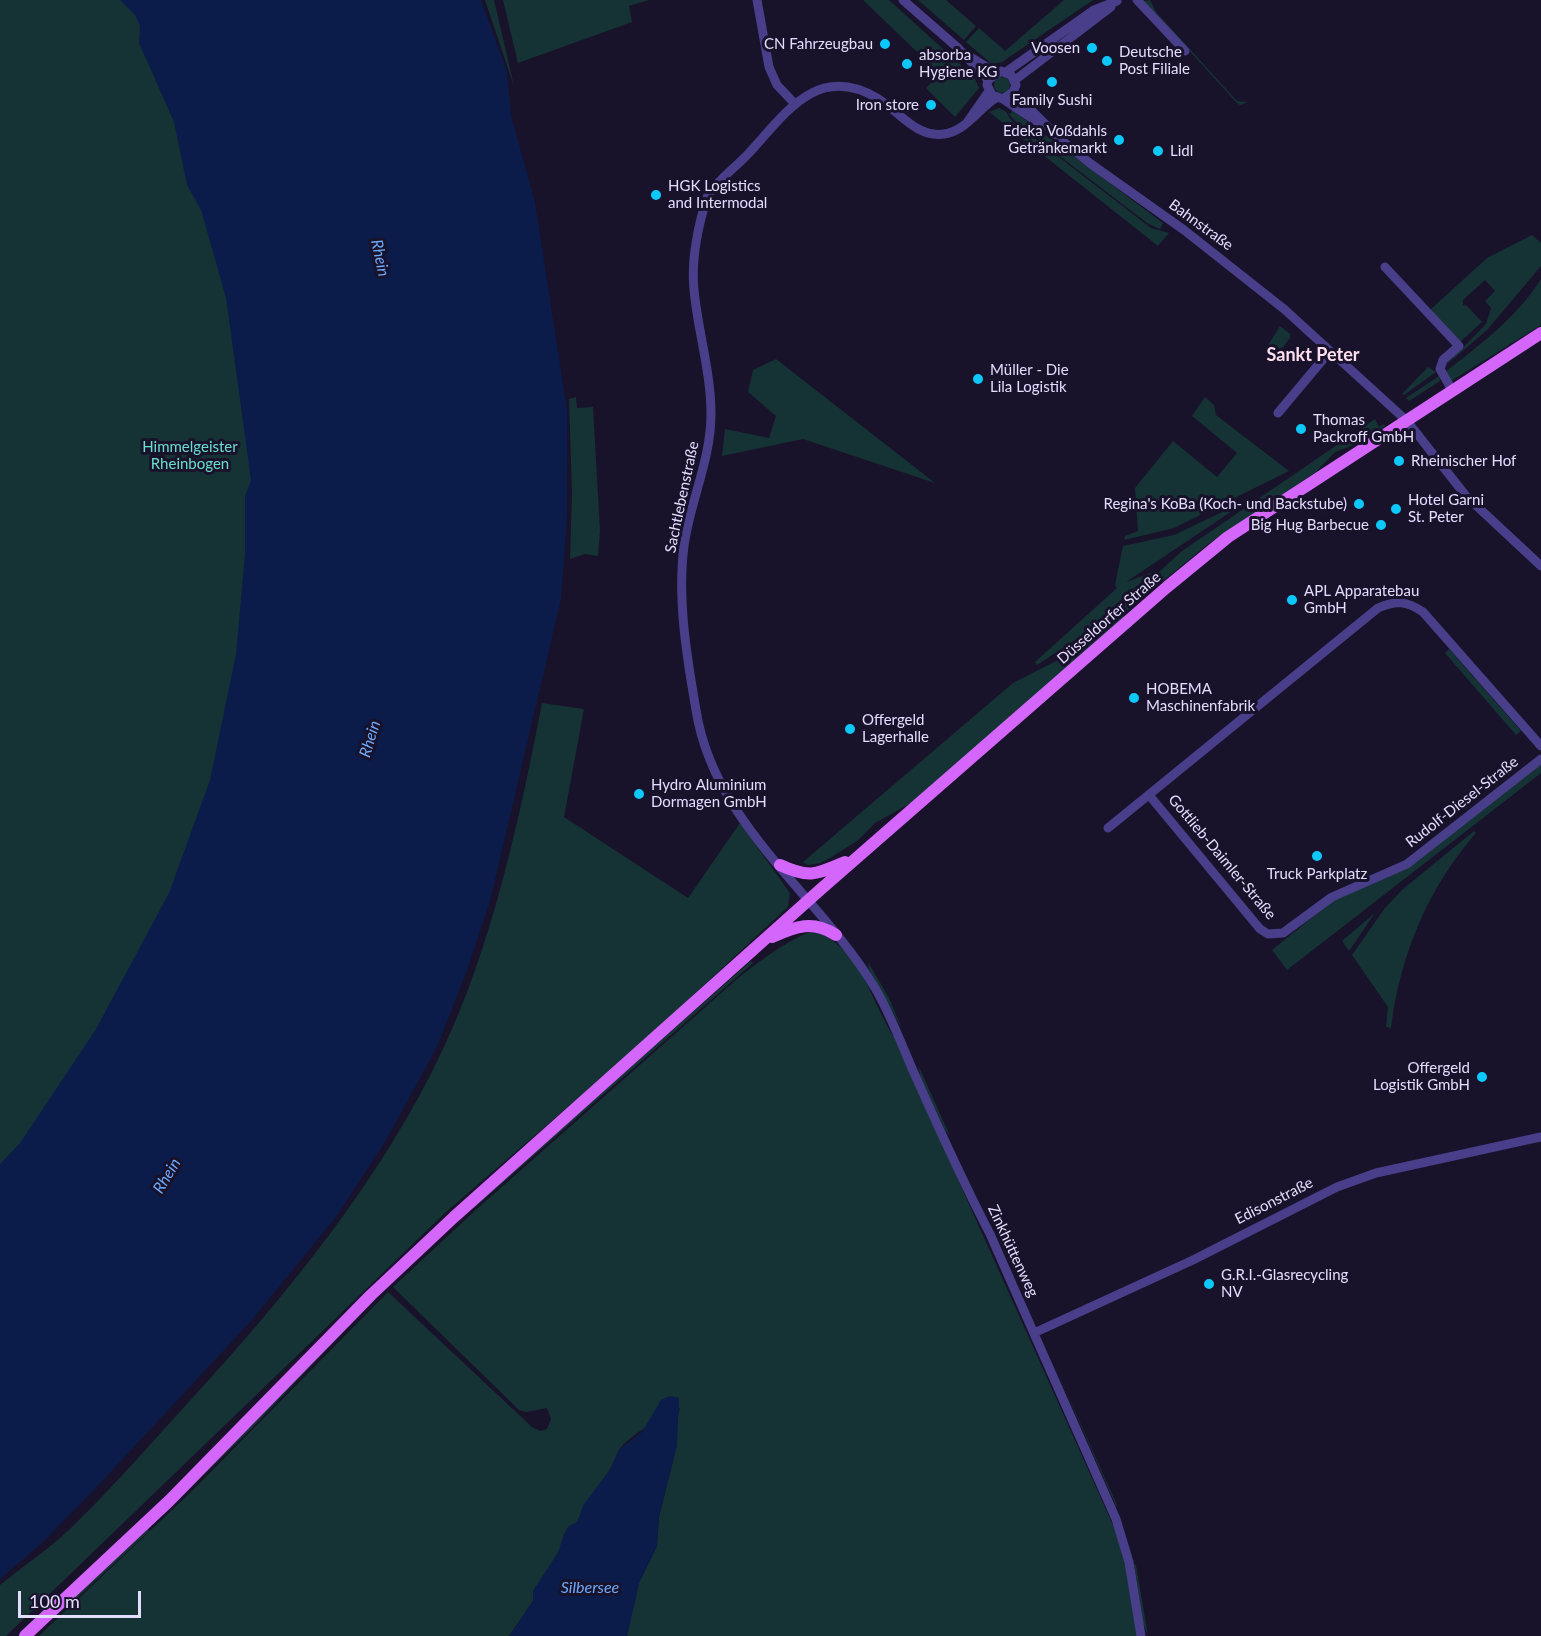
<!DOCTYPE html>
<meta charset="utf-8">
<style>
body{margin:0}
#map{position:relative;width:1541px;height:1636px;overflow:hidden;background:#19122b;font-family:Lato,sans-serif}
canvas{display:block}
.scale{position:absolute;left:18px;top:1591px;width:123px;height:27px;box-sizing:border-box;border:3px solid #e5ddfe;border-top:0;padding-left:8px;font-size:18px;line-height:21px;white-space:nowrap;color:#e5ddfe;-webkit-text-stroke:4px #19122b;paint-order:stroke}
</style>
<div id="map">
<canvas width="1541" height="1636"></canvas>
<div class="scale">100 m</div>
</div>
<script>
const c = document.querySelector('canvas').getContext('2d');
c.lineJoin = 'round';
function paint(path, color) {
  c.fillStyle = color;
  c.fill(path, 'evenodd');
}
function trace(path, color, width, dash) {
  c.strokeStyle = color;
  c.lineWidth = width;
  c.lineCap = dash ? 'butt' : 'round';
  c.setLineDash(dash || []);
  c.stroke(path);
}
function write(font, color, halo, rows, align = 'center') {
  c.font = font + ' Lato,sans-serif';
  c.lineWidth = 6;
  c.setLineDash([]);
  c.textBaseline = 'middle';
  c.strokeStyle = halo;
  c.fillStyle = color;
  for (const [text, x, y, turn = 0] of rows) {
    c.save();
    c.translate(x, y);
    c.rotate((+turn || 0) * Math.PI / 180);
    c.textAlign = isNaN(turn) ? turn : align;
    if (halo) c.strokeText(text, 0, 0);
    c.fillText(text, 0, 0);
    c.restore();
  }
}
const green = new Path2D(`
 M 0,0 L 295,0 L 381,451 L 0,1328 Z
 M 485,0 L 494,0 L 514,86 Z
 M 503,0 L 649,0 L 629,6 L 632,22 L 518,63 Z
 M 863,0 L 889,0 L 974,77 L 979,88 L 955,117 L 926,88 L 940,74 Z
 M 918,0 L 946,0 L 976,26 L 964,40 Z
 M 1064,0 L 1093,0 L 1002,62 L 992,64 L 966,42 L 979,28 L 1005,51 Z
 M 1150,0 L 1156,12 L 1237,101 L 1248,102 L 1240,105 L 1236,102 L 1144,1 Z
 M994 85a8 8 0 1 1 16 0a8 8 0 1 1-16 0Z
 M 999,108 L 1006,112 L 1012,121 L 1151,228 L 1169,233 L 1158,246 L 989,112 Z
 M 1012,110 L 1163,223 L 1160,229 L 1147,223 L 1018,124 L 1008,113 L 1011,114 Z
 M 1532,235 L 1541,243 L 1541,266 L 1487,330 L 1444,367 L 1486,324 L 1491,308 L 1485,301 L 1495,291 L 1485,280 L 1463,300 L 1463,305 L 1467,306 L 1482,322 L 1460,342 L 1430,310 L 1487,258 Z
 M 1541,279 L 1541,325 L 1451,381 L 1445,372 C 1480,345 1517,317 1541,279 Z
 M 1280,326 L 1290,334 L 1290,338 L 1277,355 L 1267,347 Z
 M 776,359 L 935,483 L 803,439 L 722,456 L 725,429 L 769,438 L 776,416 L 748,392 L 753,370 Z
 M 1428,367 L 1436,372 L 1404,395 L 1402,394 Z
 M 1439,376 L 1440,381 L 1409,401 L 1406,398 Z
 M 576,397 L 577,408 L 593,407 L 600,531 L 598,556 L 585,554 L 570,559 L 572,493 L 569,399 Z
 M 1205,397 L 1214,405 L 1216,415 L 1289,471 L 1174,528 L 1124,540 L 1125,536 L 1138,531 L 1135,488 L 1173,441 L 1217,477 L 1237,453 L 1192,416 Z
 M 1375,419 L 1379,427 L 1384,424 L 1385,426 L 1362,442 L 1335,452 L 1316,472 L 1207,545 L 1125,612 L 1123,619 L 920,798 L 875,823 L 857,841 L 830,858 L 820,863 L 808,865 L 803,862 L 1013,683 L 1058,660 L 1079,645 L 1182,551 Z
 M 1237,505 L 1238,507 L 1126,582 L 1153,572 L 1081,636 L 1037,665 L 1035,662 L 1117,588 L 1115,585 L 1123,546 L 1174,535 Z
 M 1449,649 L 1521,731 L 1516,735 L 1445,653 Z
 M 542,703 L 584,709 L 564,817 L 688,898 L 740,823 L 790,893 L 788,907 L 635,1049 L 446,1212 L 6,1636 L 0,1636 L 0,1585 C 26,1564 55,1545 78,1521 C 116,1484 151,1443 187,1404 C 285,1297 380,1182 442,1051 C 492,947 520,817 542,703 Z
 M 1541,761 L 1541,773 L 1287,970 L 1272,950 L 1335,899 L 1415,863 Z
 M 1474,831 L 1476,833 C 1428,888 1400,955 1391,1028 L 1386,1027 L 1388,1007 L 1352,955 L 1385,908 L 1403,889 Z
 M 1375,913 L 1349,951 L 1342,941 Z
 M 810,929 C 862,947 868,996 894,1037 L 1117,1534 L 1126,1566 L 1137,1636 L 627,1636 L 639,1583 L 657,1546 L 659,1517 L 677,1445 L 676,1422 L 680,1408 C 663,1417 630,1434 619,1450 C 615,1457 613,1465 609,1471 C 596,1489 585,1502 577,1523 L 569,1526 L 565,1534 L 558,1553 L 533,1591 L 533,1601 L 509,1636 L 39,1636 L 191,1492 L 388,1292 L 532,1427 L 540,1431 L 547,1429 L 551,1419 L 547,1408 L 526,1412 L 519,1410 L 393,1287 L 478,1208 L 736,980 C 759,961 782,944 809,932 Z
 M 751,961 L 753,963 L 474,1208 L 473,1206 Z
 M 868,962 L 889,998 L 902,1029 L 869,969 Z
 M 918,1062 L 919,1067 L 950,1136 L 945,1130 L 920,1076 Z
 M 373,1301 L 251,1429 L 150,1527 Z
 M 1053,1362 L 1117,1505 L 1116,1506 Z
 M 148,1529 L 149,1531 L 78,1597 L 32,1636 Z
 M 1134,1564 L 1136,1565 L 1148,1636 L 1143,1623 Z`);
const water = new Path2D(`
 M 120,0 L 481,0 L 507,72 L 511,115 L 535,202 L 567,410 L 567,517 L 561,599 L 490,901 L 467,970 L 437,1047 L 385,1142 L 336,1217 L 251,1321 L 92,1492 L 42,1543 L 0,1579 L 0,1164 L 20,1143 L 96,1029 L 169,893 L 210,780 L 236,654 L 245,554 L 245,496 L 251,480 L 226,298 L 201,210 L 187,185 L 174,122 L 139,43 L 140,26 L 135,15 Z
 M 670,1396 L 679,1398 L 677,1445 L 659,1516 L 657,1546 L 639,1583 L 627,1636 L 509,1636 L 533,1601 L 533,1591 L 558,1553 L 564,1534 L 569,1526 L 577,1522 L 584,1504 L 610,1470 L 619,1450 L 642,1432 L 661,1400 Z`);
const minor = new Path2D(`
 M 757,0 L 769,67 L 777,85 L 795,104
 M 903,0 L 958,48 L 988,80
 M 1137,0 L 1185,51
 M 964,53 L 995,72
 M 1006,72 L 1094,10 L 1117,1
 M 1015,80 L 1111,7
 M 1013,92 L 1060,139 L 1091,164 L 1184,230 L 1284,309 L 1407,421 L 1466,496 L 1541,566
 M 996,98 C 978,109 966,131 944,134 C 916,138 899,111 877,98 C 817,63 786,113 749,153 C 735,168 719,179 708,195 C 698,224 691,260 694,290 C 698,332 711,372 711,414 C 711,460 690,501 684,546 C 677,599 687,658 696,710 C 714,825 818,893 875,988 C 891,1015 902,1046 915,1075 C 939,1129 963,1182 990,1234 L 1116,1519 L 1129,1562 L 1141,1636
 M 1003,99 L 1013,92 L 1016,85 L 1011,75 L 1001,71 L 988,80 L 987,85 L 992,95 L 1003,99 L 1042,125
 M 968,121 L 989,91
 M 1385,267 L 1459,346 L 1443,360 L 1440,369 L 1452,390
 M 1278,413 L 1330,351
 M 1149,795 L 1260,929 L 1268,934 L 1283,933 L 1332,897 L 1407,864 L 1541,759
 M 1108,828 L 1378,608 C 1396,600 1407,601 1423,612 L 1541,746
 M 1034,1333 L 1193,1260 L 1337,1187 L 1376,1173 L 1541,1137`);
const major = new Path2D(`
 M 780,865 C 810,879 817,874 845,862
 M 772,937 C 796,926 813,920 836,935
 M 25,1636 L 169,1501 L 371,1295 L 454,1217 L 821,889 L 1167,587 L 1228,537 L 1541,333`);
const markers = [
 [885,44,6,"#0dc8fa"],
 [1092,48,6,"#0dc8fa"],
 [1107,61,6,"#0dc8fa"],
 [907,64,6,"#0dc8fa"],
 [1052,82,6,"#0dc8fa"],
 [931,105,6,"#0dc8fa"],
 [1119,140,6,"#0dc8fa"],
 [1158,151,6,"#0dc8fa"],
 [656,195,6,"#0dc8fa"],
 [978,379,6,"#0dc8fa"],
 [1301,429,6,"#0dc8fa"],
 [1399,461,6,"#0dc8fa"],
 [1359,504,6,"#0dc8fa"],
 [1396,509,6,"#0dc8fa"],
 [1381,525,6,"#0dc8fa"],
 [1292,600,6,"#0dc8fa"],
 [1134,698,6,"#0dc8fa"],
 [850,729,6,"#0dc8fa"],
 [639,794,6,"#0dc8fa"],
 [1317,856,6,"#0dc8fa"],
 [1482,1077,6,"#0dc8fa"],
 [1209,1284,6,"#0dc8fa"]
];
const poiNames = [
 ["CN Fahrzeugbau",873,44,"right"],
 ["Voosen",1080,48,"right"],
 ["Deutsche",1119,52],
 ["Post Filiale",1119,69],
 ["absorba",919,55],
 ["Hygiene KG",919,72],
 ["Family Sushi",1052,100,"center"],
 ["Iron store",919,105,"right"],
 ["Edeka Voßdahls",1107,131,"right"],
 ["Getränkemarkt",1107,148,"right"],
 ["Lidl",1170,151],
 ["HGK Logistics",668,186],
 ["and Intermodal",668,203],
 ["Müller - Die",990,370],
 ["Lila Logistik",990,387],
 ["Thomas",1313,420],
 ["Packroff GmbH",1313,437],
 ["Rheinischer Hof",1411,461],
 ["Hotel Garni",1408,500],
 ["St. Peter",1408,517],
 ["Regina's KoBa (Koch- und Backstube)",1347,504,"right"],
 ["Big Hug Barbecue",1369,525,"right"],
 ["APL Apparatebau",1304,591],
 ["GmbH",1304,608],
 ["HOBEMA",1146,689],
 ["Maschinenfabrik",1146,706],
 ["Offergeld",862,720],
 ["Lagerhalle",862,737],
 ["Hydro Aluminium",651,785],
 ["Dormagen GmbH",651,802],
 ["Truck Parkplatz",1317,874,"center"],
 ["Offergeld",1470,1068,"right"],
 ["Logistik GmbH",1470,1085,"right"],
 ["G.R.I.-Glasrecycling",1221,1275],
 ["NV",1221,1292]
];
const streetNames = [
 ["Bahnstraße",1201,225,36],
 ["Sachtlebenstraße",682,497,-78],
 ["Düsseldorfer Straße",1109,618,-41],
 ["Rudolf-Diesel-Straße",1462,802,-38],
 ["Gottlieb-Daimler-Straße",1222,857,50],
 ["Edisonstraße",1274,1201,-27],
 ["Zinkhüttenweg",1013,1251,65]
];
const parkNames = [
 ["Himmelgeister",190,447],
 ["Rheinbogen",190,464]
];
const waterNames = [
 ["Rhein",380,258,78],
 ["Rhein",370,739,-73],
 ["Rhein",167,1176,-59],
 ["Silbersee",590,1588]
];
const quarterNames = [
 ["Sankt Peter",1313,355]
];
paint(green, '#153335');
paint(water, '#0c1c4a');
trace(minor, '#493e89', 9);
trace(major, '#d566fc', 12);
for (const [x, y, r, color] of markers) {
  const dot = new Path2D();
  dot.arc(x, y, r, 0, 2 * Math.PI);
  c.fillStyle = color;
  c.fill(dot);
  trace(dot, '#19122b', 2);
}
write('15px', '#e5ddfe', '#19122b', poiNames, 'left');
write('15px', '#e5ddfe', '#19122b', streetNames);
write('15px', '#68dfcf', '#19122b', parkNames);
write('italic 16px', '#6daafc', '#19122b', waterNames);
write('bold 18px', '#fedfef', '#19122b', quarterNames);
</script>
